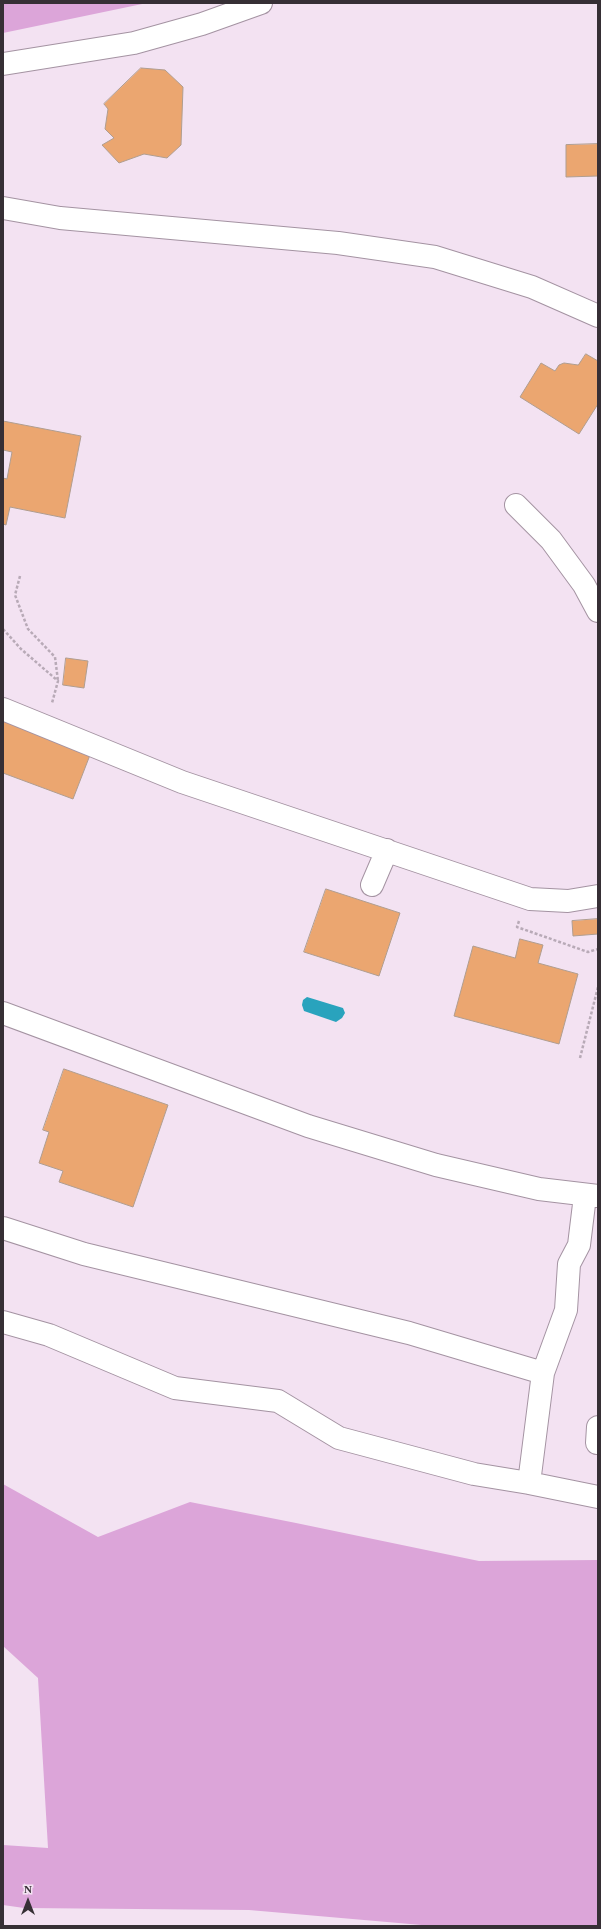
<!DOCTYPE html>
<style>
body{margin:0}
#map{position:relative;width:601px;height:1929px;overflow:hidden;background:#f3e2f2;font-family:Georgia,serif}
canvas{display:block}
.frame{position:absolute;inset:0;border:4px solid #362f35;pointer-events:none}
.north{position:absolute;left:8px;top:1881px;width:40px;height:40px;-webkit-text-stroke:3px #f3e2f2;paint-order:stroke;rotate:0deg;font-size:11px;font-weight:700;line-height:16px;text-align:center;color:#362f35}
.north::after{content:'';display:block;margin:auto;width:14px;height:18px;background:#362f35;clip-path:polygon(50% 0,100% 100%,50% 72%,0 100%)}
</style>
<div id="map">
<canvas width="601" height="1929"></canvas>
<div class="frame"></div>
<div class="north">N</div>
</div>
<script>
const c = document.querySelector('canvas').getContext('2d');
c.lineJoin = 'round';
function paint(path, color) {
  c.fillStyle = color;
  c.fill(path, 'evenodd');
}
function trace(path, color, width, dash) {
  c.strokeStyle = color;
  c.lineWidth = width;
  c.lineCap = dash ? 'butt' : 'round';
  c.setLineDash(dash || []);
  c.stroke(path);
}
const green = new Path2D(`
 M 3,3 L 147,3 L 3,33 Z
 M 3,1484 L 98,1537 L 190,1502 L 296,1523 L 479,1561 L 598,1560 L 598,1926 L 433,1926 L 249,1910 L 24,1908 L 3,1905 L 3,1845 L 48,1848 L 38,1678 L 3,1646 Z`);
const water = new Path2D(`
 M 307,997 L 343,1008 L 345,1013 L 342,1018 L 336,1022 L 304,1011 L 302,1005 L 303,1000 Z`);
const building = new Path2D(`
 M 141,68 L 165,70 L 183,87 L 181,145 L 167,158 L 144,154 L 119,163 L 102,145 L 114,138 L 105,129 L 108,109 L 104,104 Z
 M 598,144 L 598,176 L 566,177 L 566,145 Z
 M 586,354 L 598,361 L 598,404 L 579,434 L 520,397 L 541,363 L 555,371 L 559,365 L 564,363 L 578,365 Z
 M 3,421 L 81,436 L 65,518 L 10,507 L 6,525 L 3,524 L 3,478 L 7,479 L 12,452 L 3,450 Z
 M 66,658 L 88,661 L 84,688 L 63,685 Z
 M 3,717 L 50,731 L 47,739 L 90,755 L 73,799 L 3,773 Z
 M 326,889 L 400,913 L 379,976 L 304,952 Z
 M 598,919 L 598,934 L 573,936 L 572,921 Z
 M 520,939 L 543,945 L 538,963 L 578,974 L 559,1044 L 454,1016 L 473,946 L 515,958 Z
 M 64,1069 L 168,1105 L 133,1207 L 59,1182 L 63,1171 L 39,1163 L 49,1132 L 43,1130 Z`);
const path = new Path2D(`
 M 20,576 L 15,595 L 28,629 L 55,657 L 58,681
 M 3,629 L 21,649 L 58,681 L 52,703
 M 519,921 L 517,927 L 588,952 L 598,949
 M 580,1058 L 598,987`);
const minor = new Path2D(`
 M 3,64 L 134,43 L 202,24 L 261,3
 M 3,208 L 60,218 L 338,243 L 435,257 L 532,287 L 598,316
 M 516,505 L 551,540 L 584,585 L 598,611
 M 3,709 L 182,782 L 530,899 L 568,901 L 598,896
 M 372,885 L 387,850
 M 3,1013 L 308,1126 L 436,1165 L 539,1189 L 598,1196
 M 3,1228 L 84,1254 L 409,1333 L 543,1373 L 566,1310 L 569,1264 L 579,1245 L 585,1196
 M 3,1322 L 49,1335 L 175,1388 L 278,1401 L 339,1438 L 474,1474 L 529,1483 L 543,1373
 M 597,1443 L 598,1427
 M 529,1483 L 598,1497`);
paint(green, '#dca5d9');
paint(water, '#29a3bd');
paint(building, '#eba670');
trace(building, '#af9d90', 1);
trace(minor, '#a493a2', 24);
trace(path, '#b8aab7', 2.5, [3, 2]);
trace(minor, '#fff', 22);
</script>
